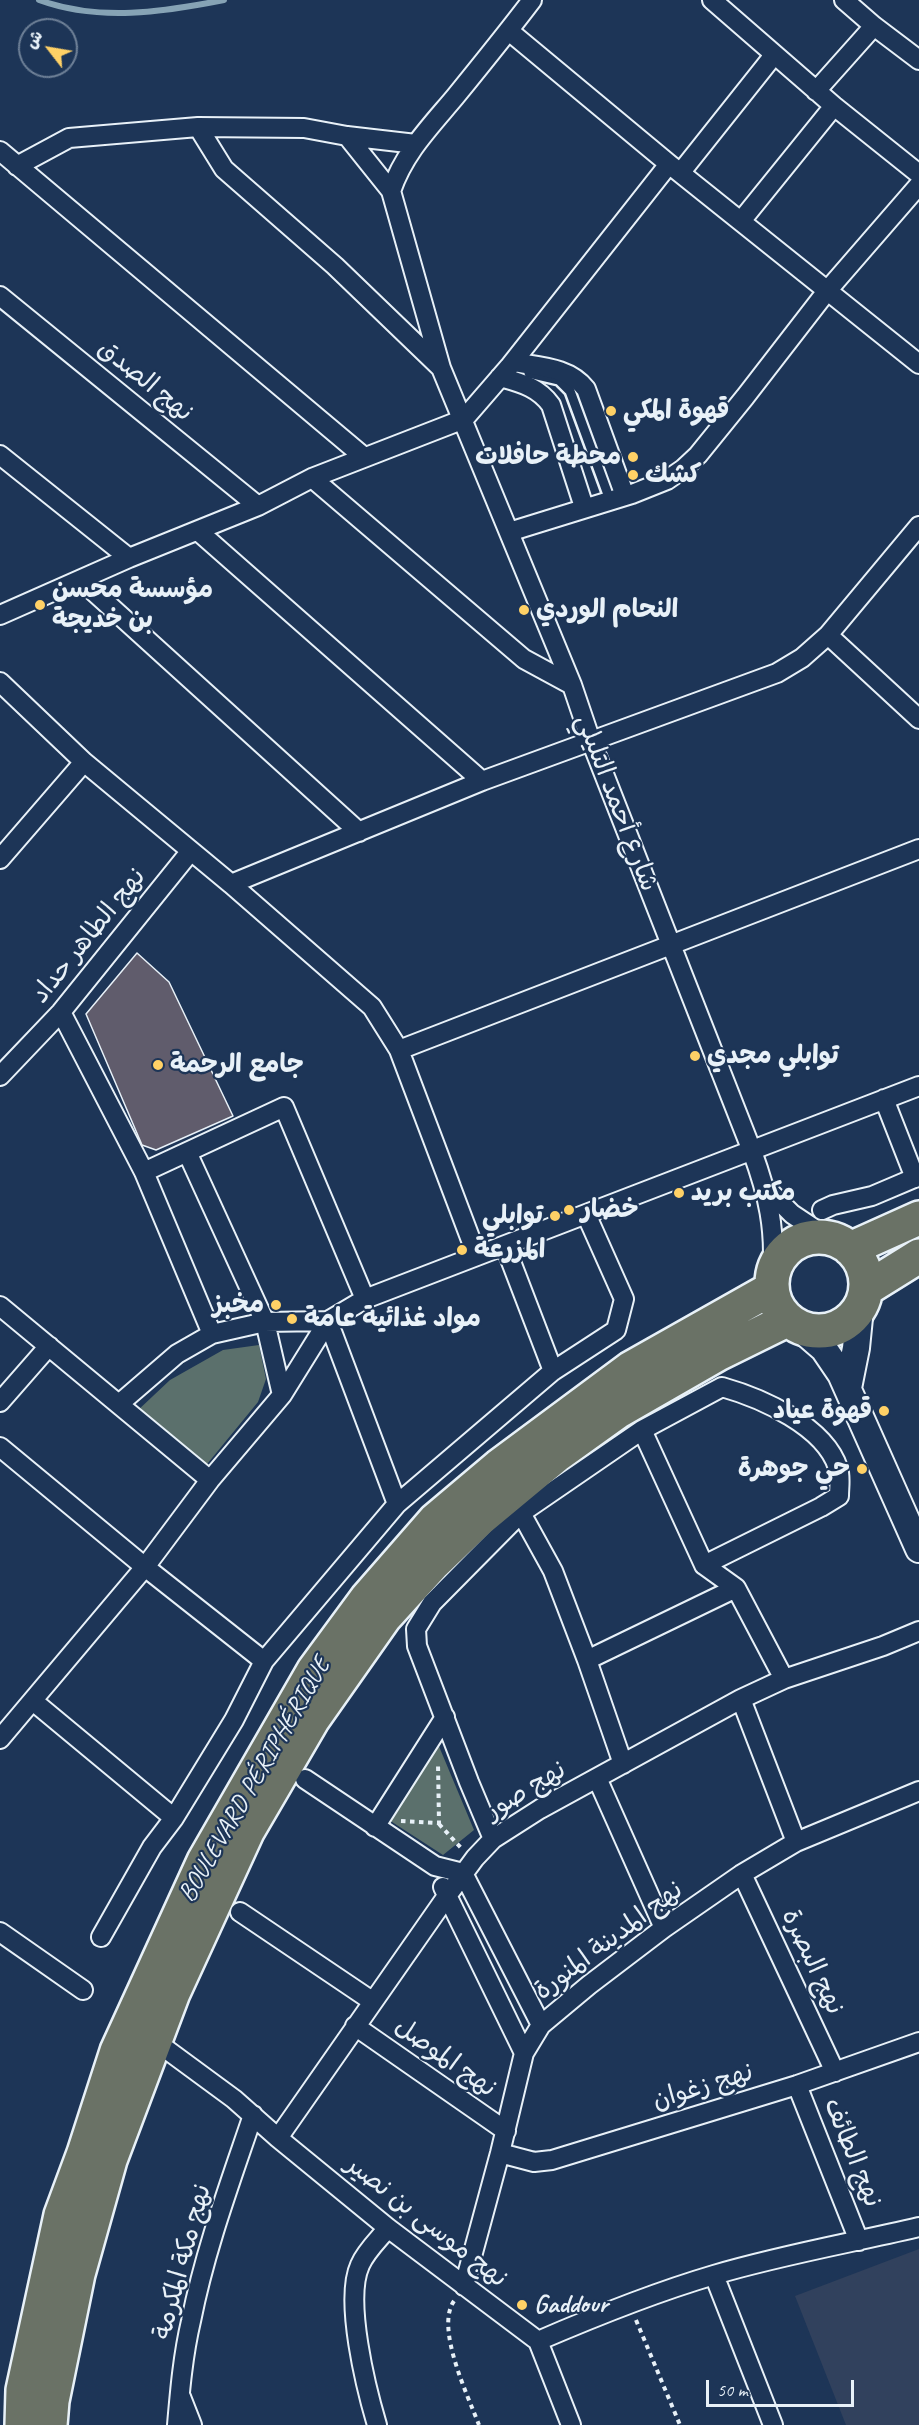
<!DOCTYPE html>
<meta charset="utf-8">
<style>
body{margin:0}
#map{position:relative;width:919px;height:2425px;overflow:hidden;background:#1d3557;font-family:Caveat,"Playpen Sans Arabic",sans-serif}
canvas{display:block}
.north{position:absolute;left:18px;top:18px;width:60px;height:60px;box-sizing:border-box;background:#1d3557;border:2px solid #6e8097;border-radius:50%;rotate:301deg;font-size:16px;font-weight:700;line-height:24px;text-align:center;color:#e8f1f8}
.north::after{content:'';display:block;margin:auto;width:21px;height:27px;background:#ffd166;clip-path:polygon(50% 0,100% 100%,50% 72%,0 100%)}
.scale{position:absolute;left:706px;top:2380px;width:148px;height:27px;box-sizing:border-box;border:3px solid #e8f1f8;border-top:0;padding-left:8px;font-size:18px;line-height:21px;white-space:nowrap;color:#e8f1f8;-webkit-text-stroke:4px #1d3557;paint-order:stroke}
</style>
<div id="map">
<canvas width="919" height="2425"></canvas>
<div class="north">ش</div>
<div class="scale">50 m</div>
</div>
<script>
const c = document.querySelector('canvas').getContext('2d');
c.lineJoin = 'round';
function paint(path, color) {
  c.fillStyle = color;
  c.fill(path, 'evenodd');
}
function trace(path, color, width, dash) {
  c.strokeStyle = color;
  c.lineWidth = width;
  c.lineCap = dash ? 'butt' : 'round';
  c.setLineDash(dash || []);
  c.stroke(path);
}
function write(font, color, halo, rows, align = 'center') {
  c.font = font + ' Caveat,"Playpen Sans Arabic",sans-serif';
  c.lineWidth = 4.5;
  c.setLineDash([]);
  c.textBaseline = 'middle';
  c.strokeStyle = halo;
  c.fillStyle = color;
  for (const [text, x, y, turn = 0] of rows) {
    c.save();
    c.translate(x, y);
    c.rotate((+turn || 0) * Math.PI / 180);
    c.textAlign = isNaN(turn) ? turn : align;
    if (halo) c.strokeText(text, 0, 0);
    c.fillText(text, 0, 0);
    c.restore();
  }
}
const built = new Path2D(`
 M 919,2249 L 919,2425 L 846,2425 L 795,2296 Z`);
const green = new Path2D(`
 M 259,1345 L 266,1379 L 258,1402 L 203,1469 L 136,1412 L 170,1380 L 223,1350 Z
 M 438,1744 L 474,1830 L 443,1855 L 389,1820 Z`);
const stream = new Path2D(`
 M 39,0 C 99,22 163,12 224,0`);
const building = new Path2D(`
 M 137,953 L 169,982 L 233,1116 L 156,1150 L 142,1145 L 86,1014 Z`);
const path = new Path2D(`
 M 401,1821 L 439,1823 L 438,1763
 M 439,1824 L 462,1849
 M 454,2301 C 435,2328 468,2396 479,2425
 M 636,2320 L 680,2425`);
const lane = new Path2D(`
 M 529,373 L 559,380 L 570,391 L 610,500`);
const street = new Path2D(`
 M 712,0 L 834,106 L 919,174
 M 844,0 L 874,26 L 919,60
 M 509,31 L 669,164 L 919,364
 M 816,91 L 874,26
 M 198,127 L 224,169 L 335,266 L 440,367
 M 347,136 L 391,191 L 441,368 L 572,685 L 591,741 L 752,1151 C 768,1195 776,1229 772,1276
 M 0,151 L 364,457
 M 17,166 L 69,138 L 198,127 L 304,128 L 347,136 L 416,144
 M 681,172 L 774,55
 M 391,191 C 404,153 429,128 455,97 C 481,65 507,33 532,0
 M 741,221 L 834,106
 M 0,296 L 258,506
 M 513,362 C 540,367 569,367 586,389 L 625,496
 M 500,377 C 521,383 538,387 551,405 L 584,507
 M 0,455 L 129,558
 M 312,478 L 524,659 L 572,685
 M 198,531 L 482,781
 M 509,532 L 632,494 L 667,480 L 683,469 L 698,455 L 745,397 L 827,291 L 919,185
 M 81,580 L 359,832
 M 0,615 L 129,558 L 258,506 L 312,478 L 464,419 L 509,367 L 669,164
 M 828,635 L 919,719
 M 0,682 L 84,762 L 231,884 L 372,1007 L 399,1050 L 477,1256
 M 0,859 L 84,762
 M 231,884 L 482,781 L 777,673 L 802,658 L 828,635 L 919,526
 M 61,1012 L 144,1172 L 212,1334 L 265,1322 L 328,1321 L 365,1299 L 919,1086
 M 399,1050 L 919,849
 M 0,1076 L 61,1012 L 190,852
 M 884,1099 L 915,1178
 M 187,1152 L 265,1322 L 282,1395
 M 144,1172 L 284,1107 L 365,1299
 M 767,1189 L 792,1214 L 828,1238
 M 822,1210 L 833,1205 L 872,1196 L 919,1176
 M 505,1246 L 553,1371
 M 0,1306 L 210,1480
 M 328,1321 L 397,1504
 M 0,1402 L 49,1346
 M 119,1404 L 177,1354 L 212,1334
 M 0,1447 L 145,1567 L 264,1661
 M 521,1513 L 553,1571 L 587,1660 L 623,1764
 M 704,1565 L 736,1588 L 784,1679
 M 587,1660 L 736,1588
 M 741,1699 L 796,1842
 M 33,1701 L 174,1818
 M 0,1739 L 145,1567 L 210,1480 L 282,1395 L 328,1321
 M 597,1778 L 664,1928
 M 305,1779 L 435,1866 L 463,1873 L 541,2025
 M 375,1827 L 445,1717
 M 493,1839 L 469,1782 L 417,1646 L 416,1629 L 432,1603 L 521,1513 L 642,1430 L 722,1387 C 761,1398 825,1426 838,1468 C 841,1477 839,1487 839,1496 L 821,1507 L 704,1565 L 642,1430
 M 742,1874 L 835,2072
 M 443,1887 L 524,2053
 M 240,1912 L 372,2001
 M 0,1932 L 83,1990
 M 101,1937 L 152,1847 L 174,1818 L 234,1720 L 264,1661 L 397,1504 L 553,1371 L 616,1330 L 624,1299 L 586,1214
 M 355,2026 L 506,2131
 M 166,2049 L 234,2099 L 278,2138 L 388,2228 L 538,2341 C 596,2316 653,2293 714,2275 C 781,2255 851,2243 919,2227
 M 797,2085 L 859,2241
 M 278,2138 L 447,1896 L 475,1858 L 493,1839 L 540,1809 L 741,1699 L 784,1679 L 883,1646 L 919,1631
 M 500,2153 L 534,2162 L 552,2160 L 797,2085 L 919,2042
 M 714,2275 L 773,2425
 M 464,2286 L 500,2153 L 524,2053 L 541,2025 L 589,1985 L 664,1928 L 742,1874 L 796,1842 L 919,1791
 M 538,2341 L 571,2425
 M 181,2397 L 192,2425
 M 177,2425 C 180,2390 183,2355 191,2321 C 205,2250 230,2183 253,2115
 M 377,2425 C 366,2388 344,2300 360,2265 C 366,2251 379,2239 388,2228`);
const secondary = new Path2D(`
 M 802,1330 L 824,1349 L 841,1374 L 919,1549
 M 848,1388 L 856,1348 L 860,1308`);
const highway = new Path2D(`
 M772 1284a47 47 0 1 1 94 0a47 47 0 1 1-94 0Z
 M 850,1249 L 919,1218
 M 866,1289 L 919,1256
 M 22,2425 L 23,2390 L 61,2215 L 84,2153 L 117,2051 L 204,1861 L 314,1670 L 367,1598 L 435,1520 L 499,1466 L 631,1368 L 771,1289
 M 50,2425 L 52,2401 L 78,2274 L 110,2160 L 173,1993 L 247,1832 L 313,1719 L 384,1618 L 434,1563 L 480,1519 L 557,1455 L 617,1412 L 718,1354 L 787,1320`);
const markers = [
 [611,411,6,"#ffd166"],
 [633,457,6,"#ffd166"],
 [633,475,6,"#ffd166"],
 [40,605,6,"#ffd166"],
 [524,610,6,"#ffd166"],
 [695,1056,6,"#ffd166"],
 [158,1065,6,"#ffd166"],
 [679,1193,6,"#ffd166"],
 [569,1210,6,"#ffd166"],
 [555,1216,6,"#ffd166"],
 [462,1250,6,"#ffd166"],
 [276,1305,6,"#ffd166"],
 [292,1319,6,"#ffd166"],
 [884,1411,6,"#ffd166"],
 [862,1469,6,"#ffd166"],
 [522,2305,6,"#ffd166"]
];
const streetNames = [
 ["نهج الصدق",145,381,39],
 ["شارع أحمد التليلي",616,803,69],
 ["نهج الطاهر حداد",89,936,-51],
 ["BOULEVARD PÉRIPHÉRIQUE",255,1780,-60],
 ["نهج صور",526,1791,-31],
 ["نهج المدينة المنورة",609,1941,-37],
 ["نهج البصرة",812,1962,65],
 ["نهج الموصل",445,2058,35],
 ["نهج زغوان",703,2087,-17],
 ["نهج الطائف",852,2153,68],
 ["نهج موسى بن نصير",426,2222,38],
 ["نهج مكة المكرمة",183,2262,-75]
];
const poiNames = [
 ["قهوة المكي",623,411],
 ["محطة حافلات",621,457,"right"],
 ["كشك",645,475],
 ["مؤسسة محسن",52,590],
 ["بن خديجة",52,620],
 ["النحام الوردي",536,610],
 ["توابلي مجدي",707,1056],
 ["جامع الرحمة",170,1065],
 ["مكتب بريد",691,1193],
 ["خضار",581,1210],
 ["توابلي",543,1216,"right"],
 ["المزرعة",474,1250],
 ["مخبز",264,1305,"right"],
 ["مواد غذائية عامة",304,1319],
 ["قهوة عياد",872,1411,"right"],
 ["حي جوهرة",850,1469,"right"],
 ["Gaddour",534,2305]
];
paint(built, '#31415d');
paint(green, '#5b706c');
trace(stream, '#86a3b5', 6);
paint(building, '#605c6c');
trace(building, '#e8f1f8', 1.5);
trace(lane, '#e8f1f8', 14);
trace(street, '#e8f1f8', 22);
trace(secondary, '#e8f1f8', 30);
trace(highway, '#e8f1f8', 38);
trace(path, '#e8f1f8', 4, [4.5, 4.5]);
trace(lane, '#1d3557', 9);
trace(street, '#1d3557', 18);
trace(secondary, '#1d3557', 26);
trace(highway, '#6a7266', 33);
for (const [x, y, r, color] of markers) {
  const dot = new Path2D();
  dot.arc(x, y, r, 0, 2 * Math.PI);
  c.fillStyle = color;
  c.fill(dot);
  trace(dot, '#1d3557', 2);
}
write('26px', '#e8f1f8', '#1d3557', streetNames);
write('bold 26px', '#e8f1f8', '#1d3557', poiNames, 'left');
</script>
